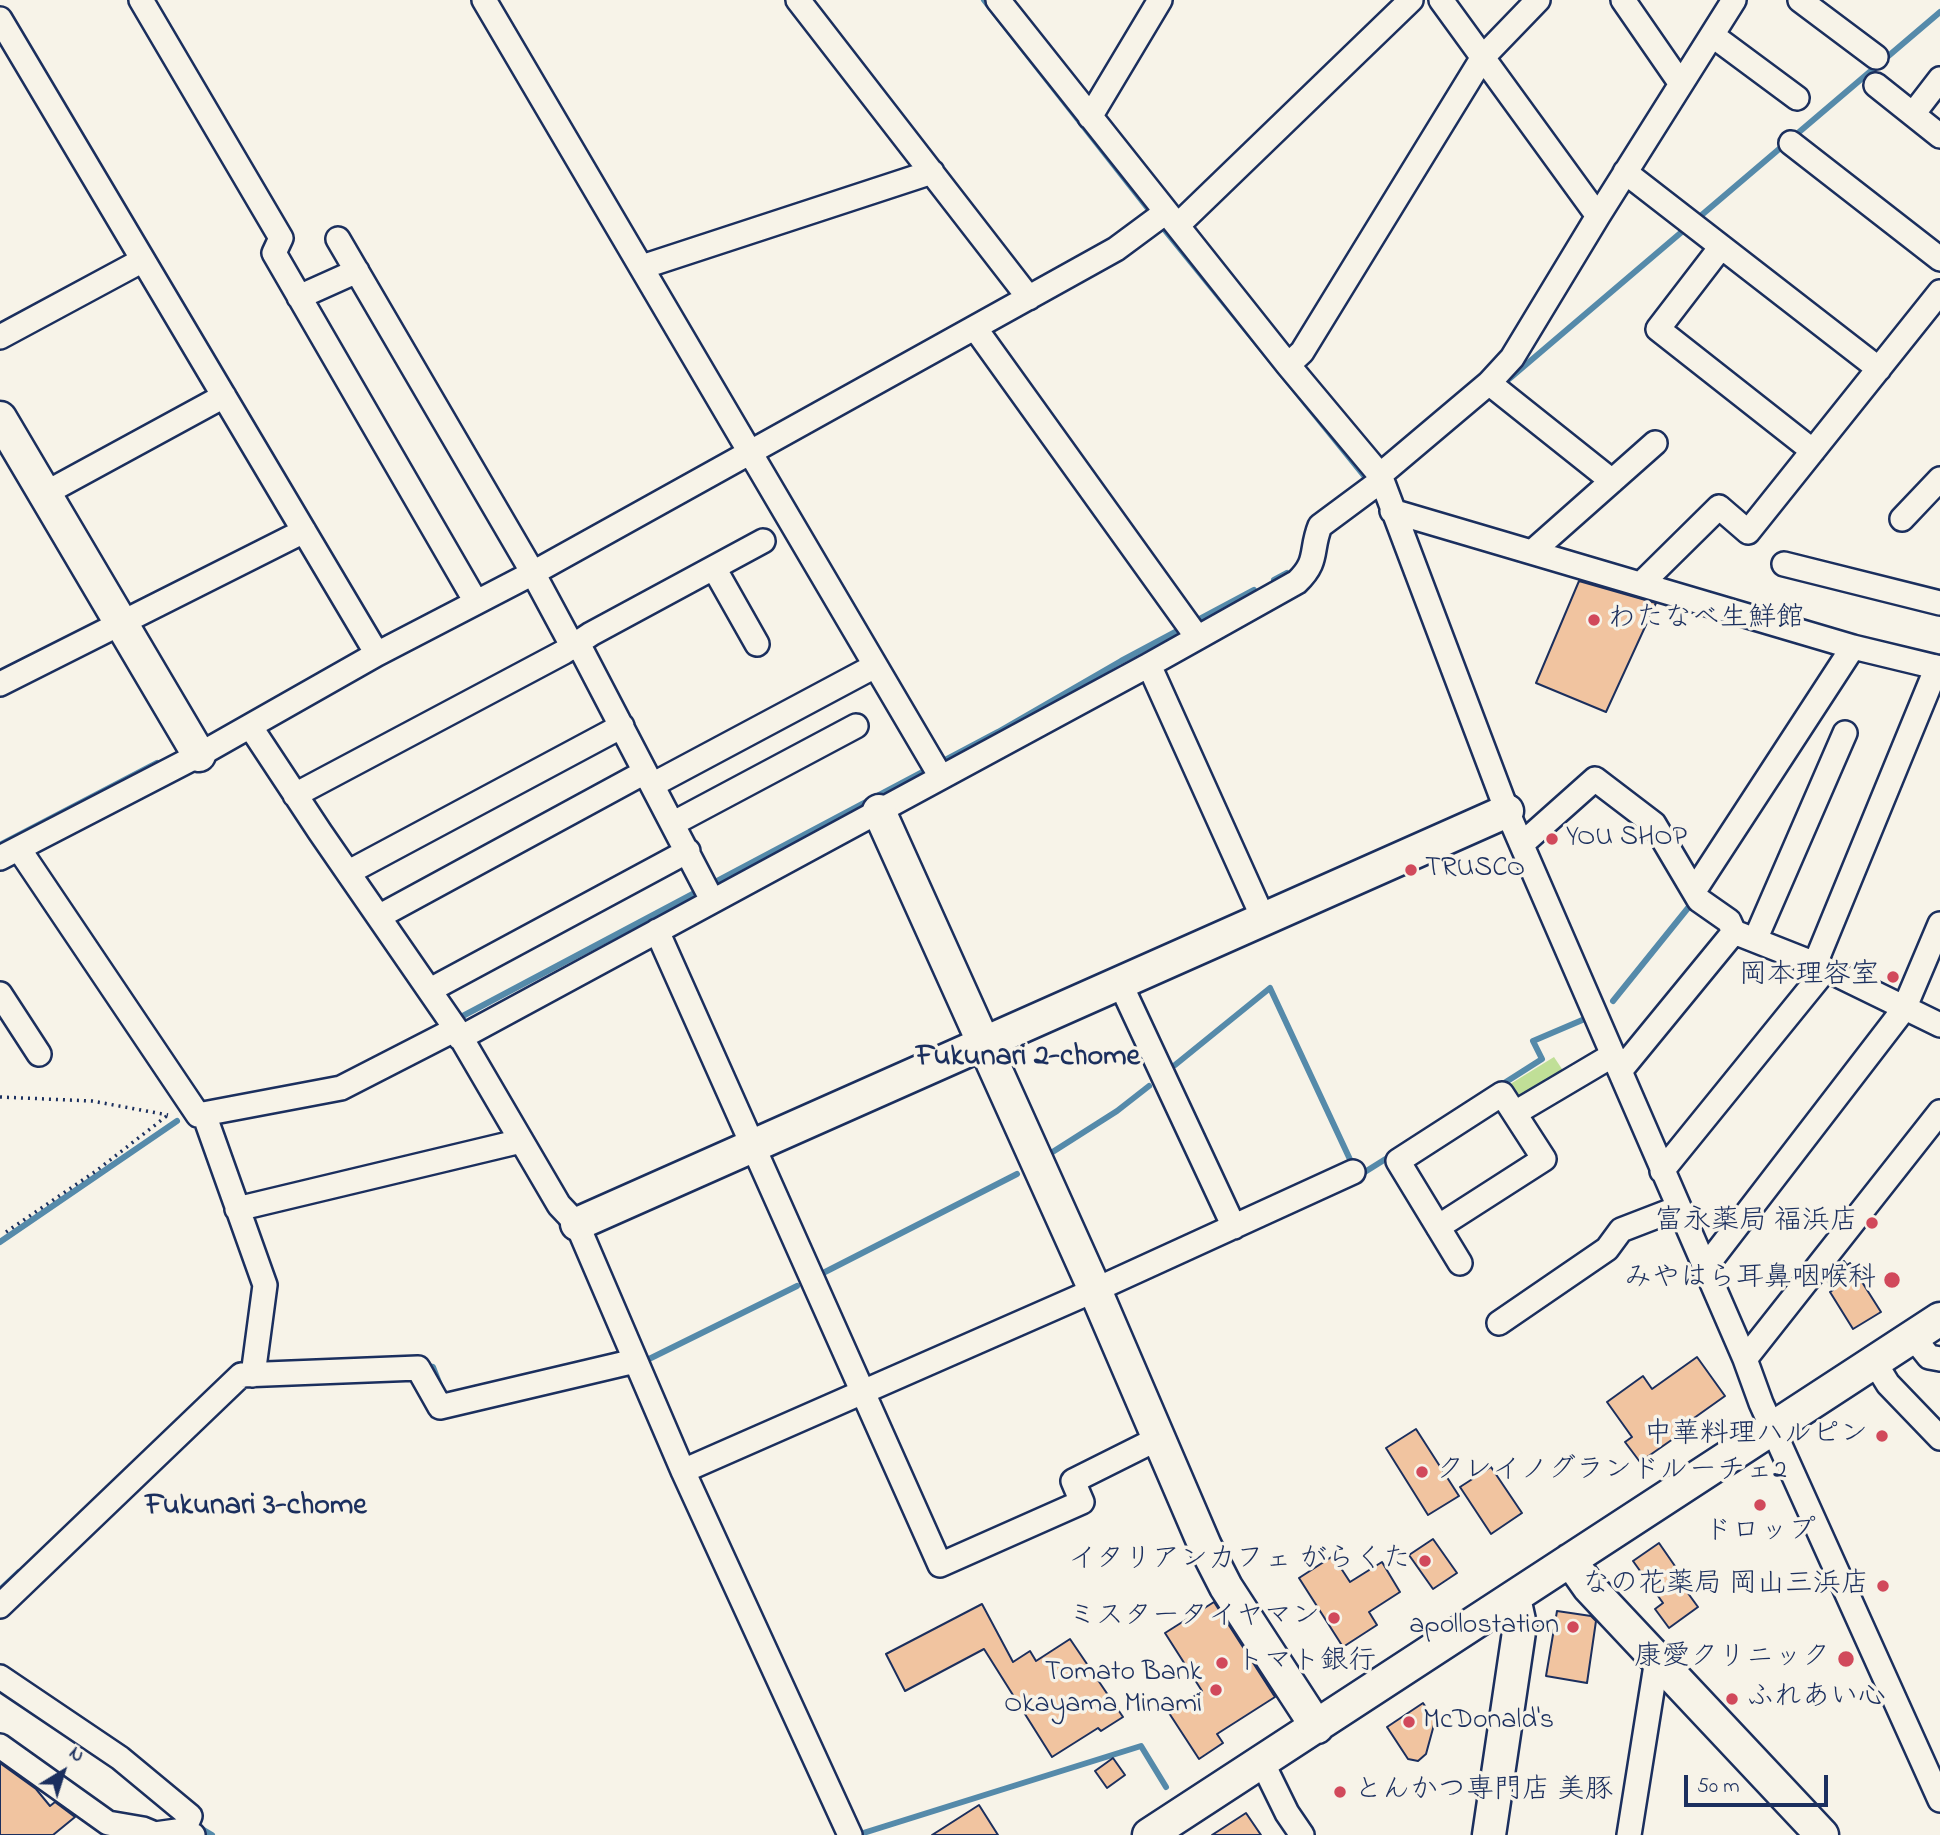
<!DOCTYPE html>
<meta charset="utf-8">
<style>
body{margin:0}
#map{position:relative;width:1940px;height:1835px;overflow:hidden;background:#f7f3e8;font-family:"Indie Flower",sans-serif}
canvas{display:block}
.north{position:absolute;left:28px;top:1737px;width:70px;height:70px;-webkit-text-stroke:5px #f7f3e8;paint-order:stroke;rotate:38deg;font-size:19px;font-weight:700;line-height:28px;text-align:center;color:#1b2f5e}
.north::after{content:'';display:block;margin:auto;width:24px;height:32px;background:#1b2f5e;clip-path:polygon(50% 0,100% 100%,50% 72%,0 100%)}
.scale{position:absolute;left:1684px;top:1775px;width:144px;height:32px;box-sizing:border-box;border:4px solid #1b2f5e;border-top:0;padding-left:9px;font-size:21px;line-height:24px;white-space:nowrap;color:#1b2f5e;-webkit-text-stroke:5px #f7f3e8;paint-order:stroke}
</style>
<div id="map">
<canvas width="1940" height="1835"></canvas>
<div class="north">N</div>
<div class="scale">50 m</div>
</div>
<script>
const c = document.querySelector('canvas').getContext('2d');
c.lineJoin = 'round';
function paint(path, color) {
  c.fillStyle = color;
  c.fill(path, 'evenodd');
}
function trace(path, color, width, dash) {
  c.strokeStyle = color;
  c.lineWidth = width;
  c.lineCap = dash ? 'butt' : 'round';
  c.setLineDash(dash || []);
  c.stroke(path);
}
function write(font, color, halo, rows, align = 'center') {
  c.font = font + ' "Indie Flower","Klee One",sans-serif';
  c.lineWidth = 7;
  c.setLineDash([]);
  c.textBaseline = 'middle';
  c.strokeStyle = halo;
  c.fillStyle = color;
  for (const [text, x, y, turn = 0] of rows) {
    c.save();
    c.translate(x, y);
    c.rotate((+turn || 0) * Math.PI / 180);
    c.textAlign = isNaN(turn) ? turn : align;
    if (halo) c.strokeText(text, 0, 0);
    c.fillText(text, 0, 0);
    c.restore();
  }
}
const green = new Path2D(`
 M 1554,1057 L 1566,1075 L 1518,1105 L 1507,1086 Z`);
const stream = new Path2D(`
 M 984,0 L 1153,215
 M 1160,224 L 1366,478
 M 1502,385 L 1940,12
 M 1274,580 L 1287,573
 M 0,845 L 157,763
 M 1613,1001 L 1692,903
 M 459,1018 L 998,732 L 1121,661 L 1254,590
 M 1175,1065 L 1270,988 L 1354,1168
 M 1498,1087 L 1542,1059 L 1533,1041 L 1587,1018
 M 1051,1153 L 1117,1111 L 1149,1086
 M 1360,1175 L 1392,1155
 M 0,1242 L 177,1121
 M 825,1272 L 1017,1174
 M 649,1359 L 797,1286
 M 424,1365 L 433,1367 L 442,1390
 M 0,1590 L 19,1572
 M 197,1826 L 212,1835
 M 860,1834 L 1141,1746 L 1166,1787`);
const building = new Path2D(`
 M 1579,581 L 1656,603 L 1606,712 L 1536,683 Z
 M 1844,1261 L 1847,1265 L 1850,1263 L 1881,1312 L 1853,1329 L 1830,1292 L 1833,1290 L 1826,1279 L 1835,1274 L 1833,1270 Z
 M 1697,1357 L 1725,1396 L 1680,1428 L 1683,1432 L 1640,1462 L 1625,1442 L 1632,1437 L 1607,1402 L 1643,1376 L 1652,1389 Z
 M 1416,1429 L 1459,1496 L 1428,1515 L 1386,1448 Z
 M 1491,1467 L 1522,1513 L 1491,1534 L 1460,1487 Z
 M 1433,1539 L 1457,1573 L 1433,1589 L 1409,1555 Z
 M 1659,1543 L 1686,1582 L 1682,1585 L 1698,1607 L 1669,1628 L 1655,1609 L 1663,1603 L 1633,1561 Z
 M 1333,1556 L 1350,1582 L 1382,1562 L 1400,1592 L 1369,1612 L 1377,1625 L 1343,1647 L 1299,1578 Z
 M 1214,1602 L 1275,1697 L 1217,1734 L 1223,1743 L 1199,1759 L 1169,1713 L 1202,1691 L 1165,1633 Z
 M 982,1604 L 1013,1662 L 1030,1651 L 1036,1661 L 1070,1639 L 1123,1717 L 1101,1731 L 1098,1728 L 1052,1757 L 984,1649 L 905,1691 L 886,1654 Z
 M 1557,1611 L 1591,1616 L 1596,1621 L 1587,1683 L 1546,1676 Z
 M 1423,1703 L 1435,1721 L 1426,1754 L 1418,1761 L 1408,1759 L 1387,1727 Z
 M 1113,1758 L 1125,1775 L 1107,1788 L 1095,1771 Z
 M 0,1763 L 36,1789 L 50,1806 L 55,1802 L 75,1817 L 53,1835 L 0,1835 Z
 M 979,1805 L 998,1835 L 932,1835 Z
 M 1246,1813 L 1261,1835 L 1212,1835 Z`);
const path = new Path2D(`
 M 0,1097 L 92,1101 L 168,1115
 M 6,1232 L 96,1171 L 168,1115`);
const street = new Path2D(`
 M 141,0 L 281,238 L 274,253 L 476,602
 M 484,0 L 941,777
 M 798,0 L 1029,298
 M 998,0 L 1288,365 L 1380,475 L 1507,811 L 1745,1359 L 1761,1403 L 1940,1800
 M 1441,0 L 1598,216
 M 1623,0 L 1681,84
 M 1800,0 L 1876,57
 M 0,19 L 377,654
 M 1712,35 L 1797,98
 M 1876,85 L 1940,136
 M 1913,114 L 1940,79
 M 1090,117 L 1160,0
 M 1791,143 L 1940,259
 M 1625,172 L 1879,369
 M 1178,225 L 1411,0
 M 338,239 L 533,573 L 568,638 L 583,653 L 712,900
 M 1721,247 L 1658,329 L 1813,451
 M 642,267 L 932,172
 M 299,297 L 357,271
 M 975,328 L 1197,637
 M 0,337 L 143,260
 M 1288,365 L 1302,352 L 1483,57 L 1538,0
 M 1489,383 L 1612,481
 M 1380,475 L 1489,383 L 1512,358 L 1598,216 L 1734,0
 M 44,494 L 224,396
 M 1392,511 L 1853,647 L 1940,668
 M 1902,519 L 1940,479
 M 1532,552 L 1655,443
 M 1784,564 L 1940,603
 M 714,568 L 757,644
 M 1641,584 L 1719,507 L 1748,532 L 1940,292
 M 1149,665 L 1264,920
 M 0,684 L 304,531
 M 250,726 L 320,832 L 456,1029 L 559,1205 L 577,1224 L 683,1471 L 850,1835
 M 654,784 L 875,666
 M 295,795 L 564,652 L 591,634 L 763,541
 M 674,823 L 856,726
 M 1522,844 L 1595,779 L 1654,824 L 1699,900 L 1729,921 L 1734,932
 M 19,849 L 198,1115 L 341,1088 L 456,1029
 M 0,858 L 199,755 L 377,654 L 533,573 L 1116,249 L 1166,212
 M 349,872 L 622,726
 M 1694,891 L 1853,647
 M 380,916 L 645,772
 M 657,931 L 940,1565 L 1082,1502 L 1073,1481 L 1159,1438
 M 1755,940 L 1845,733
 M 1815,964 L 1937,667
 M 1120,983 L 1234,1227
 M 430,990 L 688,851
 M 0,994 L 39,1054
 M 460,1038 L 1149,665 L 1297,582 C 1319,561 1310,551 1320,526 L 1382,480
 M 1620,1071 L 1734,932 L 1815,964 L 1940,1025
 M 1515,1113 L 1613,1055
 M 204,1114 L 265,1285 L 253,1375
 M 1662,1171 L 1826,969
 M 237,1209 L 521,1141
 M 1438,1227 L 1544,1159 L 1502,1094 L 1398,1161 L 1460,1263
 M 1704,1269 L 1904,1009 L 1940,924
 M 1499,1323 L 1607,1249 L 1621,1230 L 1678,1208
 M 1913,1337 L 1929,1357 L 1940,1359
 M 1745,1359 L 1940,1112
 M 1875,1363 L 1888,1384 L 1940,1438
 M 683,1471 L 1095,1290 L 1353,1172
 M 0,1606 L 241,1375 L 418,1368 L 440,1407 L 635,1361
 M 0,1677 L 120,1758 L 190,1816 L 184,1830
 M 0,1746 L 108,1823 L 143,1829 L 155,1834 L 184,1830 L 193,1835
 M 1262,1762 L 1287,1813 L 1302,1835
 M 1629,1835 L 1657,1659`);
const secondary = new Path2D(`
 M 0,418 L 199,755
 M 879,811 L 1095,1290 L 1205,1546 L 1226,1587 L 1317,1727
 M 577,1224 L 1507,811
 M 1570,1560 L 1589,1587 L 1822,1835
 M 1149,1835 L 1940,1319
 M 1489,1835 L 1520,1625 L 1514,1598`);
const markers = [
 [1594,620,7,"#d1495b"],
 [1552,839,7,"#d1495b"],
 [1411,870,7,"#d1495b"],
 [1893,977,7,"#d1495b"],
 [1872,1223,7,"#d1495b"],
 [1892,1280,9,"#d1495b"],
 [1882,1436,7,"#d1495b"],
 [1422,1472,7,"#d1495b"],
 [1760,1505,7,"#d1495b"],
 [1425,1561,7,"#d1495b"],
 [1883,1586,7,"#d1495b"],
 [1334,1618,7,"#d1495b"],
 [1573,1627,7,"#d1495b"],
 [1846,1659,9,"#d1495b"],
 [1222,1663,7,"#d1495b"],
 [1216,1690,7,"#d1495b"],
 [1732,1699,7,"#d1495b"],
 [1409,1722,7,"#d1495b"],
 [1340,1792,7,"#d1495b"]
];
const poiNames = [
 ["わたなべ生鮮館",1608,620,"left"],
 ["YOU SHOP",1566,839,"left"],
 ["TRUSCO",1425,870,"left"],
 ["岡本理容室",1879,977],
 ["富永薬局 福浜店",1858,1223],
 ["みやはら耳鼻咽喉科",1876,1280],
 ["中華料理ハルピン",1868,1436],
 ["クレイノグランドルーチェ2",1436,1472,"left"],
 ["ドロップ",1760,1533,"center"],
 ["イタリアンカフェ がらくた",1411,1561],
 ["なの花薬局 岡山三浜店",1869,1586],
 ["ミスタータイヤマン",1320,1618],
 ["apollostation",1559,1627],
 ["康愛クリニック",1830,1659],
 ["トマト銀行",1236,1663,"left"],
 ["Tomato Bank",1202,1674],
 ["Okayama Minami",1202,1706],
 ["ふれあい心",1746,1699,"left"],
 ["McDonald's",1423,1722,"left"],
 ["とんかつ専門店 美豚",1354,1792,"left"]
];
const neighbourhoodNames = [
 ["Fukunari 2-chome",1028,1059],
 ["Fukunari 3-chome",256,1508]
];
paint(green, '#c0df97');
trace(stream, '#558aaa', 6);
paint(building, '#f1c4a0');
trace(building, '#1b2f5e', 2);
trace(street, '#1b2f5e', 28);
trace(secondary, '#1b2f5e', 37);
trace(path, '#1b2f5e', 3.5, [2, 5]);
trace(street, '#f7f3e8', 23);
trace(secondary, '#f7f3e8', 32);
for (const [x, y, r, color] of markers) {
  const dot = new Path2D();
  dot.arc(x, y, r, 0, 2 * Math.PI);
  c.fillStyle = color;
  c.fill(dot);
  trace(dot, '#f7f3e8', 2.5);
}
write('28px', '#1b2f5e', '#f7f3e8', poiNames, 'right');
write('bold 30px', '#1b2f5e', '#f7f3e8', neighbourhoodNames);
</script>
